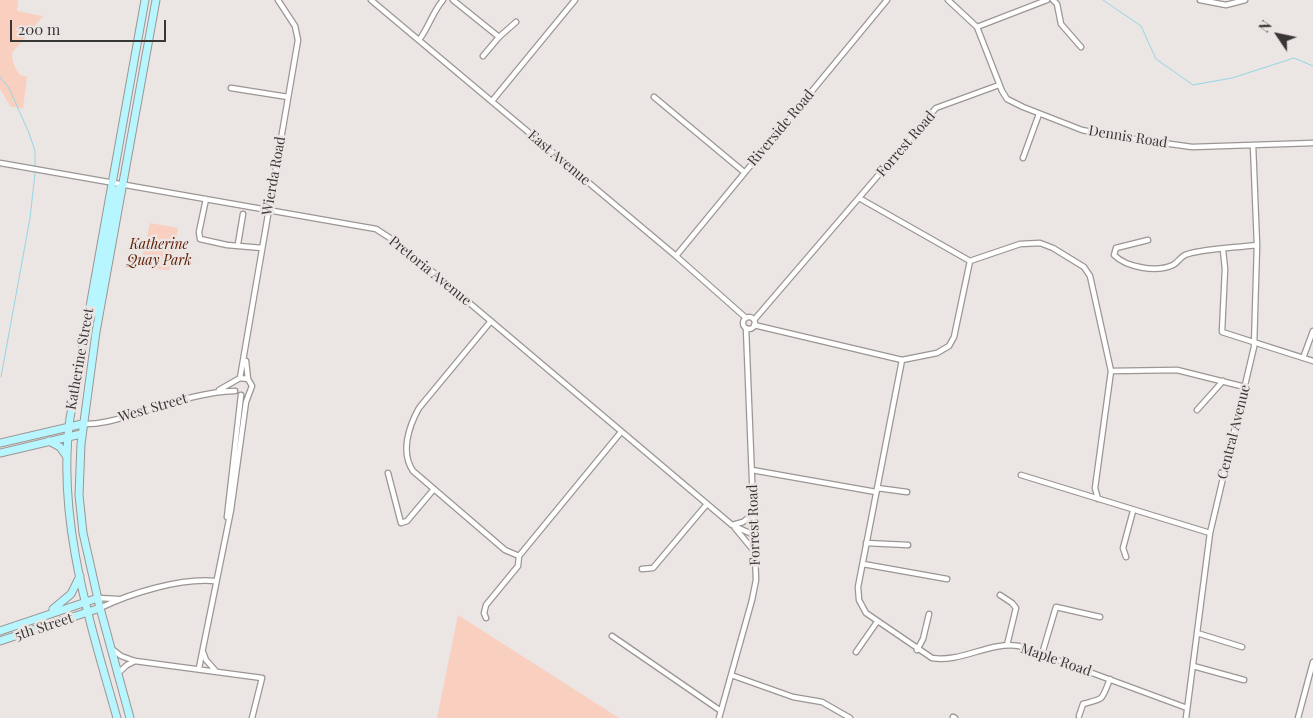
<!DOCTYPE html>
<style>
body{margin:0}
#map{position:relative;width:1313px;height:718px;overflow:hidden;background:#ebe5e3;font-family:"Playfair Display",serif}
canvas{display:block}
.north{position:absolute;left:1253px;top:10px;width:50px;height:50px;-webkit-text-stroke:4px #ebe5e3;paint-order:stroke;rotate:304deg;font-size:14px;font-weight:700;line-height:20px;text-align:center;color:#393736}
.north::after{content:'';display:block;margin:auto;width:18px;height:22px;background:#393736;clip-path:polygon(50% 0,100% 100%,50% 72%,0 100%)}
.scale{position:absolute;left:10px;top:20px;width:156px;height:22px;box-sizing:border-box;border:2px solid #393736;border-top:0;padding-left:6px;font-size:15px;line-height:18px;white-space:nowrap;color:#393736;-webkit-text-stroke:4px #ebe5e3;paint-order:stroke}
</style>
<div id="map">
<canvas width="1313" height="718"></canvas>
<div class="north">N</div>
<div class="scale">200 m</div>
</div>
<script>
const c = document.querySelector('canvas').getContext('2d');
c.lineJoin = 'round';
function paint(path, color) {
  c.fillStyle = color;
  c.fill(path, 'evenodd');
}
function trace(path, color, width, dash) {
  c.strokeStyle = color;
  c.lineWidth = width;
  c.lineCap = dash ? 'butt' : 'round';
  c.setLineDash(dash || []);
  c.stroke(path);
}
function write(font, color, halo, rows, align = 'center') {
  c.font = font + ' "Playfair Display",serif';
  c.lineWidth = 5;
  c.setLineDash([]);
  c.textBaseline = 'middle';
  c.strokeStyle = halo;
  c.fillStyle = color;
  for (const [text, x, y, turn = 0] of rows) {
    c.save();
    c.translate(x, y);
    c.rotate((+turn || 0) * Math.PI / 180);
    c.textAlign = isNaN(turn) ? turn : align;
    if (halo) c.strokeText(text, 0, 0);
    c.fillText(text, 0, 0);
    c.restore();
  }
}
const green = new Path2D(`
 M 0,0 L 18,0 L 17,11 L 43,16 L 12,53 C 12,62 15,68 20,75 L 27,77 L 23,108 L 11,107 L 0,89 Z
 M 150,223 L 178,228 L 170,270 L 157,269 L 141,262 Z
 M 458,615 L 619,718 L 437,718 Z`);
const stream = new Path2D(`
 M 1103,0 L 1141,26 L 1156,59 L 1193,85 L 1232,78 L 1294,58 L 1313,66
 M 0,77 L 9,88 L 29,133 L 35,151 L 35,174 L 30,218 L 1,377`);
const street = new Path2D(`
 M 371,0 L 676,256 L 746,318
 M 453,0 L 499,37
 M 948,0 L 977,27 L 1002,91 L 1007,99 L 1023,107 L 1082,130 L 1106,135 L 1192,147 L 1313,143
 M 1053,0 L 1057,4 L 1061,24 L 1081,47
 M 1200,0 L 1226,5 L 1245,0
 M 977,27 L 1047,0
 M 419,40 C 429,27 432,13 443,0
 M 483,56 L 499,37 L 516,22
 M 231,88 L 288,97
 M 654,97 L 744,172
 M 492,101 L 575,0
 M 1023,158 L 1039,114
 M 0,163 L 376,229 L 393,240 L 434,273 L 732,525 L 754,535
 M 859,198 L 970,261 L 1020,244 L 1040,243 L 1053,248 L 1084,267 L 1090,276 L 1111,371 L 1095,488 L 1098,499
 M 206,199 L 199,232 L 200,239 L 227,245 L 262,248
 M 1148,240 L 1116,248 L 1114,255 C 1126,267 1156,273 1173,265 C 1179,262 1181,255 1188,254 C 1209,248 1234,248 1257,245
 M 238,244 L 243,214
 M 1223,250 L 1225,269 L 1222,332 L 1313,361
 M 676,256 L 887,0
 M743 323a6 6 0 1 1 12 0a6 6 0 1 1-12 0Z
 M 754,320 L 936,108 L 999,85
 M 491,321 L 419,408 C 409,426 400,452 413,471 L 505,550 L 519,556
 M 754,325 L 902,360 L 937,353 L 949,346 L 954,337 L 970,261
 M 1303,358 L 1313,331
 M 902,360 L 858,587 L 859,600 L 866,613 L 932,658 C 961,663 990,641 1019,646 L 1187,708
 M 1111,371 L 1177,370 L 1245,387
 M 240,378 L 298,40 L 295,26 L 278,0
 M 219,390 L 240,378 L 248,379
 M 1197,410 L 1223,381
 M 82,424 C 100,425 118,419 135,414 C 168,404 201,392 235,391
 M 752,470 L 876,492
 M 388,473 L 401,523 L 407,521 L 434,489
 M 1021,475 L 1210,533
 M 877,488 L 907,492
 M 227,517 L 241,395
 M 732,525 L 743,522 L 753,514
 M 735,528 L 754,551
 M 866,543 L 908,545
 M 1126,557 L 1123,548 L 1133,511
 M 863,564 L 947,579
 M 642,569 L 653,568 L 707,504
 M 1000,595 L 1012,603 L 1016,608 L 1007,645
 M 98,598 L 118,599
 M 100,608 C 131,593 180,578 215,581
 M 486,618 L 484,613 L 486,605 L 518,566 L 519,556 L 621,432
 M 1197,633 L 1242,647
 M 612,636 L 721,711
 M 112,649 L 121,656 L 135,661 L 262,678 L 252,718
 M 917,650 L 923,639 L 929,614
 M 203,652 L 206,660 L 215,670
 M 856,652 L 877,622
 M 1042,654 L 1056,607 L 1100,617
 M 1193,666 L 1244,680
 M 199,668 L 231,510 L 246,402 L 252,386 L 248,379 L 246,361
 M 117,674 L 127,665 L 135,661
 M 731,675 L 793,697 L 822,702 L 850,718
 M 1079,716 L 1083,704 C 1105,698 1101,701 1110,679
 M 953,717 L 955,718
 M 719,718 L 752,600 L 756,580 L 746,328
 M 1186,718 L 1210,533 L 1254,347 L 1257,245 L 1253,145
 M 1298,718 L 1313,662`);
const secondary = new Path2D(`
 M 93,313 L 116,191 L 123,185
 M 49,441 L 60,447 L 67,457
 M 0,443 L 82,424
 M 0,453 L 81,434
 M 53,609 L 71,594 L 80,576
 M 0,631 L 98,598
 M 0,641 L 100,608
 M 117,718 C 90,622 56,519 70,418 L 145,0
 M 130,718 L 100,608 L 83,533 L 79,495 L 81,444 L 96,332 L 156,0`);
const streetNames = [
 ["Riverside Road",781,128,-50],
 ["Dennis Road",1128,137,9],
 ["Forrest Road",906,144,-49],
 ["East Avenue",559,158,40],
 ["Wierda Road",274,176,-80],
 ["Pretoria Avenue",430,271,39],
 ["Katherine Street",80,359,-80],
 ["West Street",153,408,-16],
 ["Central Avenue",1234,432,-76],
 ["Forrest Road",754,525,-92],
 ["5th Street",44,627,-18],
 ["Maple Road",1056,660,19]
];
const parkNames = [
 ["Katherine",159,245],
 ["Quay Park",159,261]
];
paint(green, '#f9cfc0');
trace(stream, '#94d6e3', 1);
trace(street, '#9b9694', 7);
trace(secondary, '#9b9694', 9);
trace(street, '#fff', 4.5);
trace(secondary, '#b8f6ff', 7);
write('14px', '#393736', '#ebe5e3', streetNames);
write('italic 14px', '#5f2006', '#ebe5e3', parkNames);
</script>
